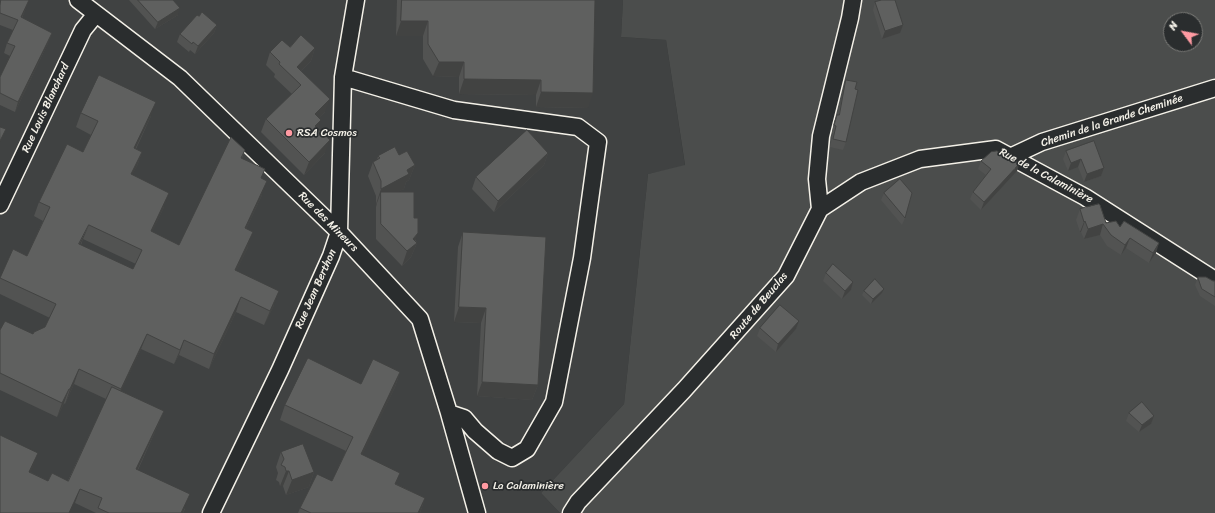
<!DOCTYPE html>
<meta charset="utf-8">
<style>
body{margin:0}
#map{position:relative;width:1215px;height:513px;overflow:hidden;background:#323535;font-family:Sriracha,sans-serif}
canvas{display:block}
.north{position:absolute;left:1163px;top:12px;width:40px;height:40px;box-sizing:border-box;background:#2a2d2e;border:1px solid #7b7b78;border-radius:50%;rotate:302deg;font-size:11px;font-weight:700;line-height:16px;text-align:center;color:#f4f1e8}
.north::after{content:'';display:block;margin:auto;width:14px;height:18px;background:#ff9aa2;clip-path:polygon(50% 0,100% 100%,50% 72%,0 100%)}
</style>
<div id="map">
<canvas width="1215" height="513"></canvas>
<div class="north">N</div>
</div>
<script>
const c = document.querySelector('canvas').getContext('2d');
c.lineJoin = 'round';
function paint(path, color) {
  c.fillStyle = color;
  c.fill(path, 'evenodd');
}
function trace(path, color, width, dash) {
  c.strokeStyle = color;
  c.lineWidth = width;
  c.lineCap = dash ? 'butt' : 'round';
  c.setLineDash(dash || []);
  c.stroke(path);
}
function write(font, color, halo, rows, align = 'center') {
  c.font = font + ' Sriracha,sans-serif';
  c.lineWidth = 3.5;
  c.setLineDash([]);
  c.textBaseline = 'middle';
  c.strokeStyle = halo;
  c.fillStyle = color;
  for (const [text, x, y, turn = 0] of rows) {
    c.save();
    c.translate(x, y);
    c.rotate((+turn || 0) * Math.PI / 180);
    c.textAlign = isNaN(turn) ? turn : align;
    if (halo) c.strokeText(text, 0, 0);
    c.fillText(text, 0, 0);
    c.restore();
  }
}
const built = new Path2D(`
 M 0,0 L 623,0 L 621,37 L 666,40 L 685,166 L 648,174 L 624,404 L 541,493 L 560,513 L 0,513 Z`);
const green = new Path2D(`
 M 623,0 L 1215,0 L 1215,513 L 560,513 L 541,493 L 624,404 L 648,174 L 685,165 L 666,40 L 621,37 ZM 1171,20 L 1195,20 L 1195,44 L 1171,44 Z`);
const minor = new Path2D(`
 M 78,0 L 180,78 L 339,232 L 420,319 L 449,413 L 477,513
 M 343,77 L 454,110 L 578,127 L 598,142 L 582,258 L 554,402 L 527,449 L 512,458 L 498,451 L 475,431 L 464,418 L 449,413
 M 1010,157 L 1042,142 L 1215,88
 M 0,205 L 83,30 L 96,14
 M 820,209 L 861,182 L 920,159 L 996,149 L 1085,197 L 1215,280
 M 211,513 L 280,370 L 331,256 L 339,232 L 343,77 L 356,0
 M 571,513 L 578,502 L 684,390 L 786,276 L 820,209 L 817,179 L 821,136 L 850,18 L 853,0`);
const wall = new Path2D(`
 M 0,0 L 29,0 L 22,18 L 52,33 L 48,43 L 15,112 L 0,105 L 0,77 L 10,56 L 4,53 L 7,43 L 13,30 L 0,25 Z
 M 129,0 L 173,0 L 178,15 L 155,29 Z
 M 397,0 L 595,0 L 588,108 L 536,107 L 536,95 L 459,94 L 459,77 L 433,76 L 423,59 L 423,36 L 396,36 Z
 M 875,2 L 900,33 L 882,39 L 873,10 Z
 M 199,16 L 217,25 L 214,33 L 195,54 L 190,50 L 189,52 L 177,42 L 180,34 Z
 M 290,47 L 315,48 L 311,61 L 301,71 L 325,112 L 319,118 L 318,128 L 325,153 L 304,175 L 261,132 L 266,119 L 292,94 L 274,77 L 275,74 L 266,65 L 270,52 Z
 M 846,80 L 855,89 L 846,142 L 843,150 L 830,147 L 833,133 L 832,133 L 834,122 L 837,115 L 838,115 L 844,88 Z
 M 81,113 L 151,116 L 136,149 L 142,152 L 137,166 L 132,175 L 164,207 L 152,232 L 179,245 L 245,150 L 242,158 L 262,178 L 262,195 L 246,229 L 248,247 L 236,271 L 274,305 L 264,325 L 236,312 L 209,369 L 179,355 L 174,364 L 141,349 L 121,391 L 164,411 L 158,425 L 138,470 L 185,509 L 183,513 L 96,513 L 75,503 L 0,513 L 33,468 L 30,472 L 48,481 L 68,481 L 106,399 L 74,384 L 65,404 L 64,403 L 57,417 L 0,390 L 0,330 L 33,334 L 45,327 L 50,318 L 0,294 L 0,278 L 13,249 L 27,256 L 43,221 L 34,216 L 39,202 L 83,152 L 91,135 L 76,127 ZM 83,239 L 136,264 L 133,269 L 81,245 Z
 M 1066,151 L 1104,168 L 1101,176 L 1084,182 L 1078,167 L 1068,171 L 1063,159 Z
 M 548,153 L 544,165 L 494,212 L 472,189 L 476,177 Z
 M 378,156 L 415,165 L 409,180 L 406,182 L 404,189 L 397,192 L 414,218 L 416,241 L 417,243 L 411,257 L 402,266 L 376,239 L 376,207 L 377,203 L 376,204 L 376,196 L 368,176 L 373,162 L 377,160 Z
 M 981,161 L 1017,171 L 981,210 L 970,199 L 973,192 L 986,175 L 978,169 Z
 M 884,193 L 905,218 L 902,225 L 881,200 Z
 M 1080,209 L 1106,223 L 1120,227 L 1156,253 L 1149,263 L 1126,248 L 1121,255 L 1107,246 L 1100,235 L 1084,239 L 1081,232 L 1080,232 L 1076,220 Z
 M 463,232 L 538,385 L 532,400 L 477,396 L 481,323 L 454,322 L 458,247 Z
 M 826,273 L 853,282 L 851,290 L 842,299 L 823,281 Z
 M 1198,277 L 1215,281 L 1215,306 L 1200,296 L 1195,285 Z
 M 884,289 L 882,293 L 871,304 L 862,295 L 864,291 Z
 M 799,321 L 796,329 L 776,352 L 757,336 L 760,328 Z
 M 400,372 L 395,387 L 362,455 L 396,484 L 425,498 L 420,513 L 298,513 L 300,508 L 332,481 L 346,451 L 280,420 L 285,405 Z
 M 1129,413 L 1154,416 L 1151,424 L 1139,432 L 1126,421 Z
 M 281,452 L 314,472 L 309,487 L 286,495 L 283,486 L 280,486 L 279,482 L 276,480 L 278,473 L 276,467 Z`);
const shadedWall = new Path2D(`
 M 29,0 L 27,6 L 17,28 L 21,17 Z
 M 180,8 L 178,15 L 155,29 L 158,22 Z
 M 401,21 L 428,21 L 423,36 L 396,36 Z
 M 217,25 L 214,33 L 195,54 L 198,46 Z
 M 903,25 L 900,33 L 882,39 L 885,31 Z
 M 52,33 L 48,43 L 15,112 L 18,102 Z
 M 315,48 L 311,61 L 294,78 L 297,67 Z
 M 439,62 L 464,62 L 459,77 L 433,76 Z
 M 464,79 L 541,80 L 536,95 L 459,94 Z
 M 541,92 L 593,93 L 588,108 L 536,107 Z
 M 330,99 L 325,112 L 311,127 L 315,114 Z
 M 156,102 L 151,116 L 129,162 L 134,148 Z
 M 321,120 L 316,133 L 315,126 Z
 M 330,140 L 325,153 L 304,175 L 309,162 Z
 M 142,152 L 137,166 L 126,189 L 131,174 Z
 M 548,153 L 544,165 L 494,212 L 498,201 Z
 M 1081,159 L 1078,167 L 1068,171 L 1071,163 Z
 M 1020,163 L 1017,171 L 981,210 L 984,202 Z
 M 415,165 L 409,180 L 406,182 L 404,189 L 381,201 L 381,192 L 377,203 L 376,204 L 381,189 L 407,170 Z
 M 1104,168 L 1101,176 L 1084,182 L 1087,174 Z
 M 267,181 L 262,195 L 240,242 L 245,228 Z
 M 169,193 L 164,207 L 146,246 L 151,231 Z
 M 1085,221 L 1081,232 L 1080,232 L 1084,222 Z
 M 1103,224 L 1100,235 L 1084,239 L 1088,229 Z
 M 89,225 L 83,239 L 74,258 L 79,244 Z
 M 253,232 L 248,247 L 230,284 L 235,270 Z
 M 418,233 L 414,245 L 417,243 L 411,257 L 402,266 L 407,251 L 413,239 Z
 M 1130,238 L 1126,248 L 1121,255 L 1125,245 Z
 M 1159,243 L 1156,253 L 1149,263 L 1153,253 Z
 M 853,282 L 851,290 L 842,299 L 845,291 Z
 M 884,289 L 882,293 L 871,304 L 873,299 Z
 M 279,291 L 274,305 L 264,325 L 270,311 Z
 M 241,297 L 236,312 L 209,369 L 214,354 Z
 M 459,307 L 486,308 L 481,323 L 454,322 Z
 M 799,321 L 796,329 L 776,352 L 778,344 Z
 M 147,334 L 141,349 L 116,403 L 121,389 Z
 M 184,340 L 179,355 L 174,364 L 180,350 Z
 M 79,369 L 74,384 L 65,404 L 70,389 Z
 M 400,372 L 395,387 L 356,469 L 361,454 Z
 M 482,382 L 538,385 L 532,400 L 477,396 Z
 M 69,389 L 64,403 L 57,417 L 62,403 Z
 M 164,411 L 158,425 L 131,484 L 136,469 Z
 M 1154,416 L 1151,424 L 1139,432 L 1142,425 Z
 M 38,453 L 33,468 L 24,486 L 29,472 Z
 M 286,471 L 289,471 L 283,486 L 280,486 Z
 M 314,472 L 309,487 L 286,495 L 292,480 Z
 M 80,489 L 75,503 L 70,513 L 69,513 Z
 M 190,494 L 183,513 L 181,513 Z
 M 425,498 L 420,513 L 418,513 Z`);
const building = new Path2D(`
 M 1,0 L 29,0 L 21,17 L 52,33 L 18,102 L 0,93 L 0,77 L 15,46 L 7,43 L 18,20 L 0,13 L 0,6 Z
 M 138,0 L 173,0 L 180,8 L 158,22 Z
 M 402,0 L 595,0 L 593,93 L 541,92 L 541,80 L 464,79 L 464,62 L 439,62 L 428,44 L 428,21 L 401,21 Z
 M 882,0 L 895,0 L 903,25 L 885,31 L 875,2 Z
 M 202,12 L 217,25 L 198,46 L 193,42 L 192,44 L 180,34 L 197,15 L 199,16 Z
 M 301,35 L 315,48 L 297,67 L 330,99 L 315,114 L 321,120 L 315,126 L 330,140 L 309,162 L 266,119 L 301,85 L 279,64 L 280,62 L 270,52 L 282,40 L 290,47 Z
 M 99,75 L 156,102 L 134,148 L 142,152 L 131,174 L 169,193 L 151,231 L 179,245 L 231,137 L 245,150 L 241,158 L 265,169 L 261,178 L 267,181 L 245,228 L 253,232 L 235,270 L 279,291 L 270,311 L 241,297 L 214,354 L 184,340 L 180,350 L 147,334 L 121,389 L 79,369 L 70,389 L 69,389 L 62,403 L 0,373 L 0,330 L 5,321 L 33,334 L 34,332 L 45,327 L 56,304 L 0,278 L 13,249 L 27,256 L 50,207 L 39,202 L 67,144 L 83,152 L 98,121 L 81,113 ZM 89,225 L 142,250 L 133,269 L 79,244 Z
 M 846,80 L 857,82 L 855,89 L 858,90 L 846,142 L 833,139 L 836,126 L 834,125 L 837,115 L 839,115 Z
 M 0,127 L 6,129 L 0,141 Z
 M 527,130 L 548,153 L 498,201 L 476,177 Z
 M 1094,141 L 1104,168 L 1087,174 L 1081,159 L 1071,163 L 1066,151 Z
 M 395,147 L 399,155 L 407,151 L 415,165 L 407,170 L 409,174 L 381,189 L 381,181 L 373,162 L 380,158 L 378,156 Z
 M 997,151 L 1020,163 L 984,202 L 973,192 L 991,169 L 981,161 L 991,152 Z
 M 900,179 L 912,193 L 905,218 L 884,193 Z
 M 381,192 L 414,192 L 414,218 L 418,218 L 418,233 L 413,239 L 417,243 L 407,251 L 381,224 Z
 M 1099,204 L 1100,205 L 1106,223 L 1116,221 L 1120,227 L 1124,221 L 1159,243 L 1153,253 L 1130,238 L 1125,245 L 1111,235 L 1103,224 L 1088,229 L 1085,221 L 1084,222 L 1080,209 Z
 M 463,232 L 546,237 L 538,385 L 482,382 L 486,308 L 459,307 Z
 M 833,264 L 853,282 L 845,291 L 826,273 Z
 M 1198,277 L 1206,277 L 1213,281 L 1215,281 L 1215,297 L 1202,289 Z
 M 875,279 L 884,289 L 873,299 L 864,291 Z
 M 780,305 L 799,321 L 778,344 L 760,328 Z
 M 308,358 L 361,384 L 373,359 L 400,372 L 361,454 L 400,473 L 395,484 L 425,498 L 418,513 L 311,513 L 300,508 L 317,474 L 332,481 L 353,437 L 285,405 Z
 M 112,387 L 164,411 L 136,469 L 190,494 L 181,513 L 109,513 L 98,508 L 102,498 L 80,489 L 69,513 L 0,513 L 0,435 L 38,453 L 29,472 L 48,481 L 52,473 L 68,481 Z
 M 1142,402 L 1154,416 L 1142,425 L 1129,413 Z
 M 303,444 L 314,472 L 292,480 L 289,471 L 286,471 L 285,467 L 281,465 L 284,459 L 281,452 Z`);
const markers = [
 [289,133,4,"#ff9aa2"],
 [485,486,4,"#ff9aa2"]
];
const streetNames = [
 ["Rue Louis Blanchard",46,108,-65],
 ["Chemin de la Grande Cheminée",1112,121,-18],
 ["Rue de la Calaminière",1046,176,28],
 ["Rue des Mineurs",328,222,45],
 ["Rue Jean Berthon",316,289,-66],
 ["Route de Beuclas",759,306,-50]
];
const poiNames = [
 ["RSA Cosmos",297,133],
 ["La Calaminière",493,486]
];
paint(built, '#404242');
paint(green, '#4b4d4c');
trace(minor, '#f4f1e8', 19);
trace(minor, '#2a2d2e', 16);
paint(wall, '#525352');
paint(shadedWall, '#424342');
paint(building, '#5f605f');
trace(building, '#424342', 1);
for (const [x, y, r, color] of markers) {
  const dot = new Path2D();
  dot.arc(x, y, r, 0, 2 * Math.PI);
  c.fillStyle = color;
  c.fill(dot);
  trace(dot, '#2a2d2e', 1.5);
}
write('11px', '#f4f1e8', '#2a2d2e', streetNames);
write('11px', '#f4f1e8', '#2a2d2e', poiNames, 'left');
</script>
